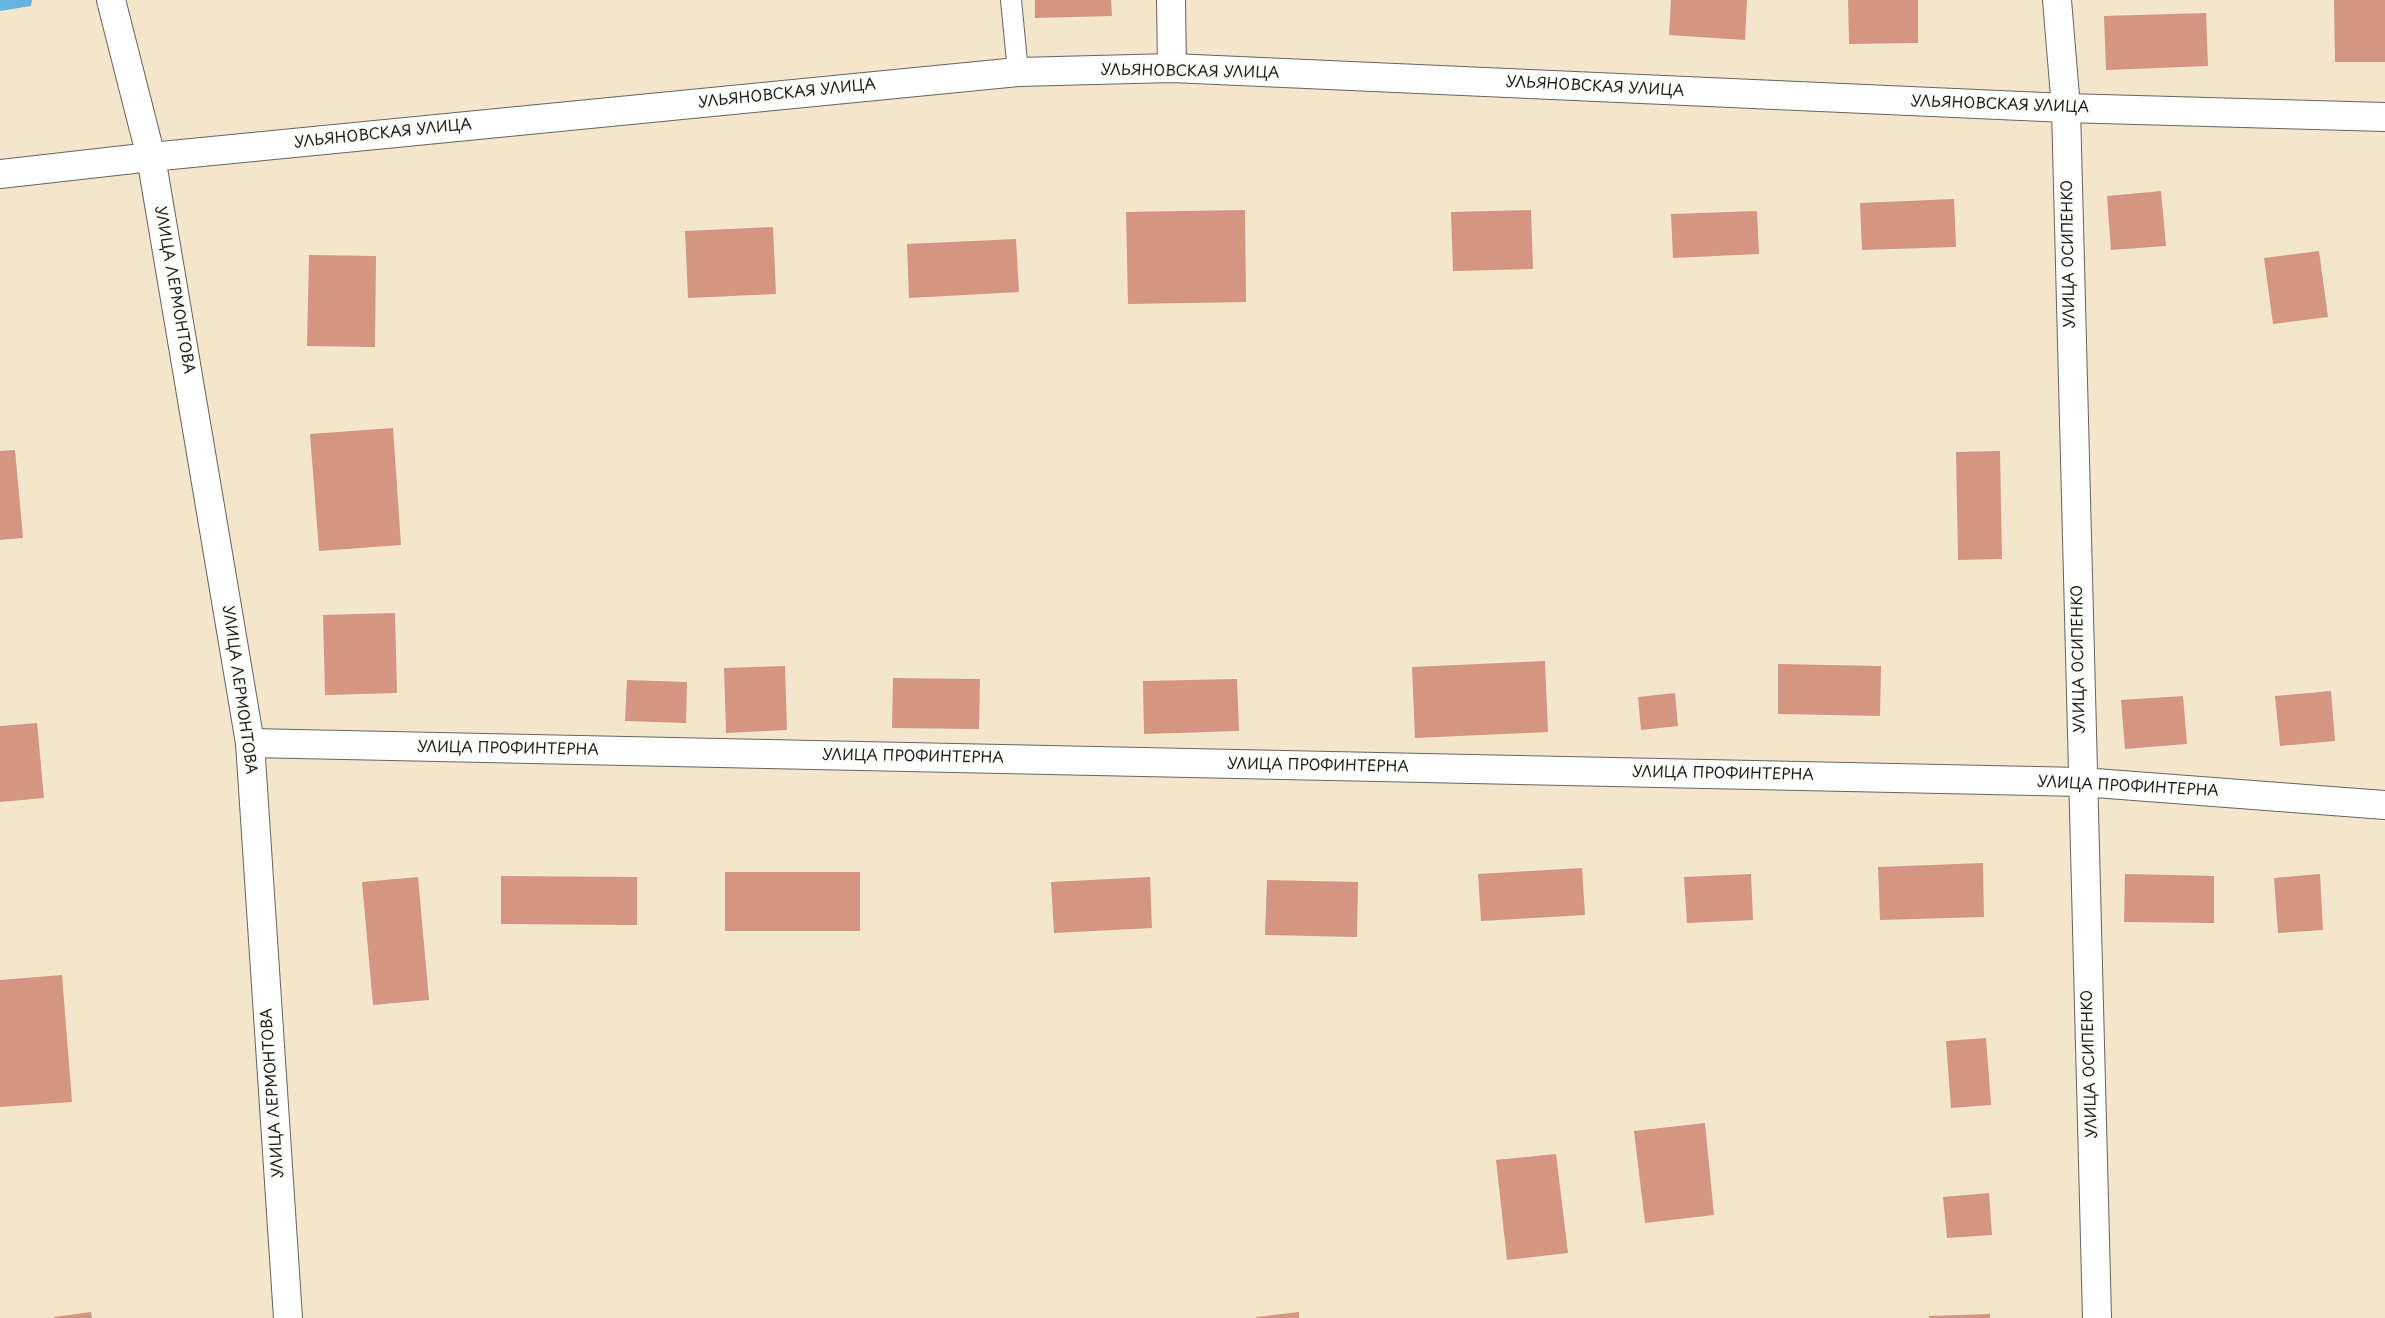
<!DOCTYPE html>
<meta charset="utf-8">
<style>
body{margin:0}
canvas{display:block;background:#f4e6cd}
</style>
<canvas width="2385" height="1318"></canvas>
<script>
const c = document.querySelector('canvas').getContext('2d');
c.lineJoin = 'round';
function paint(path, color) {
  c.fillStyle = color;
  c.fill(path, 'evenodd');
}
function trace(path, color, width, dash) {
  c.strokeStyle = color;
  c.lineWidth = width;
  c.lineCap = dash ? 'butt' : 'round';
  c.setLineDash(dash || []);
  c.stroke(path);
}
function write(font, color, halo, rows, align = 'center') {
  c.font = font + ' "Playpen Sans",sans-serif';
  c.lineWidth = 4.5;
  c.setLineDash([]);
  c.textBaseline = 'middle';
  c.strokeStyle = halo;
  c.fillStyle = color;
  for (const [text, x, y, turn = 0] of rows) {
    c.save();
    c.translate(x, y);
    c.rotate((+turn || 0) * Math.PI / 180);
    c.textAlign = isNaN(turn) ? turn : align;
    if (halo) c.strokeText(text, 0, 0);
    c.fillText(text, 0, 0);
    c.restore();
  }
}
const water = new Path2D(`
 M 0,0 L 32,0 L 31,6 L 0,11 Z`);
const building = new Path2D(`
 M 1035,0 L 1111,0 L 1112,16 L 1035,18 Z
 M 1671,0 L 1747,0 L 1745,40 L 1669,35 Z
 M 1848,0 L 1918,0 L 1918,43 L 1849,44 Z
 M 2334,0 L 2385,0 L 2385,62 L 2335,62 Z
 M 2206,13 L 2208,66 L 2106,70 L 2104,16 Z
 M 2161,191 L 2166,246 L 2111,250 L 2107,196 Z
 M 1954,199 L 1956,247 L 1862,250 L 1860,203 Z
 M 1245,210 L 1246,302 L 1128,304 L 1126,212 Z
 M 1531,210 L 1533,269 L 1453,271 L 1451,212 Z
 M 1757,211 L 1759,254 L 1673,258 L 1671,214 Z
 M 773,227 L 776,294 L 688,298 L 685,231 Z
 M 1016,239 L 1019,292 L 909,298 L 907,244 Z
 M 2319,251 L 2328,317 L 2273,324 L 2264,258 Z
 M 309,255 L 376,256 L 375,347 L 307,346 Z
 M 393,428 L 401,545 L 319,551 L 310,434 Z
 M 15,450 L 23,538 L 0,540 L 0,451 Z
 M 2000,451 L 2002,559 L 1958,560 L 1956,452 Z
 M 395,613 L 397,693 L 325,695 L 323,615 Z
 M 1545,661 L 1548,732 L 1415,738 L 1412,667 Z
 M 1778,664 L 1881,666 L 1880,716 L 1778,714 Z
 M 785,666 L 787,730 L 726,733 L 724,668 Z
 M 893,678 L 980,679 L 979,729 L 892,728 Z
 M 1237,679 L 1239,731 L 1144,734 L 1143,681 Z
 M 627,680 L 687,682 L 686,723 L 625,721 Z
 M 2331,691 L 2335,741 L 2280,746 L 2275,696 Z
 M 1675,693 L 1678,726 L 1641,730 L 1638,697 Z
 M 2183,696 L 2187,744 L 2125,749 L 2121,700 Z
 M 37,723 L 44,798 L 0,802 L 0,726 Z
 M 1983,863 L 1984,917 L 1880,920 L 1878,867 Z
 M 1582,868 L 1585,915 L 1481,921 L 1478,874 Z
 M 725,872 L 860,872 L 860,931 L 725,931 Z
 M 1751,874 L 1753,920 L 1687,923 L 1684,877 Z
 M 2125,874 L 2214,876 L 2214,923 L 2124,922 Z
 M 2320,874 L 2323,930 L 2278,933 L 2274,878 Z
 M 501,876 L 637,877 L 637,925 L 501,924 Z
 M 418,877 L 429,1000 L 373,1005 L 362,882 Z
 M 1150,877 L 1152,928 L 1054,933 L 1051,882 Z
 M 1267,880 L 1358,882 L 1357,937 L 1265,935 Z
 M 62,975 L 72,1102 L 0,1107 L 0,980 Z
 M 1986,1038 L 1991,1105 L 1951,1108 L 1946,1041 Z
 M 1705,1123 L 1714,1215 L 1645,1223 L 1634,1131 Z
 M 1556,1154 L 1568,1253 L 1507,1260 L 1496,1160 Z
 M 1989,1193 L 1992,1235 L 1947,1238 L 1943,1197 Z
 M 91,1312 L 92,1318 L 54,1318 L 54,1317 Z
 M 1299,1312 L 1299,1318 L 1256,1318 L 1256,1317 Z
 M 1990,1314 L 1990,1318 L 1929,1318 L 1929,1316 Z`);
const service = new Path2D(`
 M 1011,0 L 1018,72`);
const minor = new Path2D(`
 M 1171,0 L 1172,68
 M 2057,0 L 2066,108 L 2097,1318
 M 0,174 L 151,157 L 111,0
 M 250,743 L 2082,782 L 2385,805`);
const tertiary = new Path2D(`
 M 288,1318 L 250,743 L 151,157 L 1018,72 L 1172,68 L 2066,108 L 2385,117`);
const streetNames = [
 ["УЛЬЯНОВСКАЯ УЛИЦА",1190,72,1],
 ["УЛЬЯНОВСКАЯ УЛИЦА",1595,87,3],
 ["УЛЬЯНОВСКАЯ УЛИЦА",787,94,-6],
 ["УЛЬЯНОВСКАЯ УЛИЦА",2000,105,2],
 ["УЛЬЯНОВСКАЯ УЛИЦА",383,134,-6],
 ["УЛИЦА ОСИПЕНКО",2069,254,-91],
 ["УЛИЦА ЛЕРМОНТОВА",174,290,80],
 ["УЛИЦА ОСИПЕНКО",2079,659,-91],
 ["УЛИЦА ЛЕРМОНТОВА",239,690,82],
 ["УЛИЦА ПРОФИНТЕРНА",508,749,1],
 ["УЛИЦА ПРОФИНТЕРНА",913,757,1],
 ["УЛИЦА ПРОФИНТЕРНА",1318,766,1],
 ["УЛИЦА ПРОФИНТЕРНА",1723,774,1],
 ["УЛИЦА ПРОФИНТЕРНА",2128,787,3],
 ["УЛИЦА ОСИПЕНКО",2090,1064,-92],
 ["УЛИЦА ЛЕРМОНТОВА",273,1093,-94]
];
paint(water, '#63b3de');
paint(building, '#d49681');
trace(service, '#68635a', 22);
trace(minor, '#68635a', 30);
trace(tertiary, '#68635a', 30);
trace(service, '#fff', 20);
trace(minor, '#fff', 28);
trace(tertiary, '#fff', 28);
write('15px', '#1c1c1c', '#fdfcf7', streetNames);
</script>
